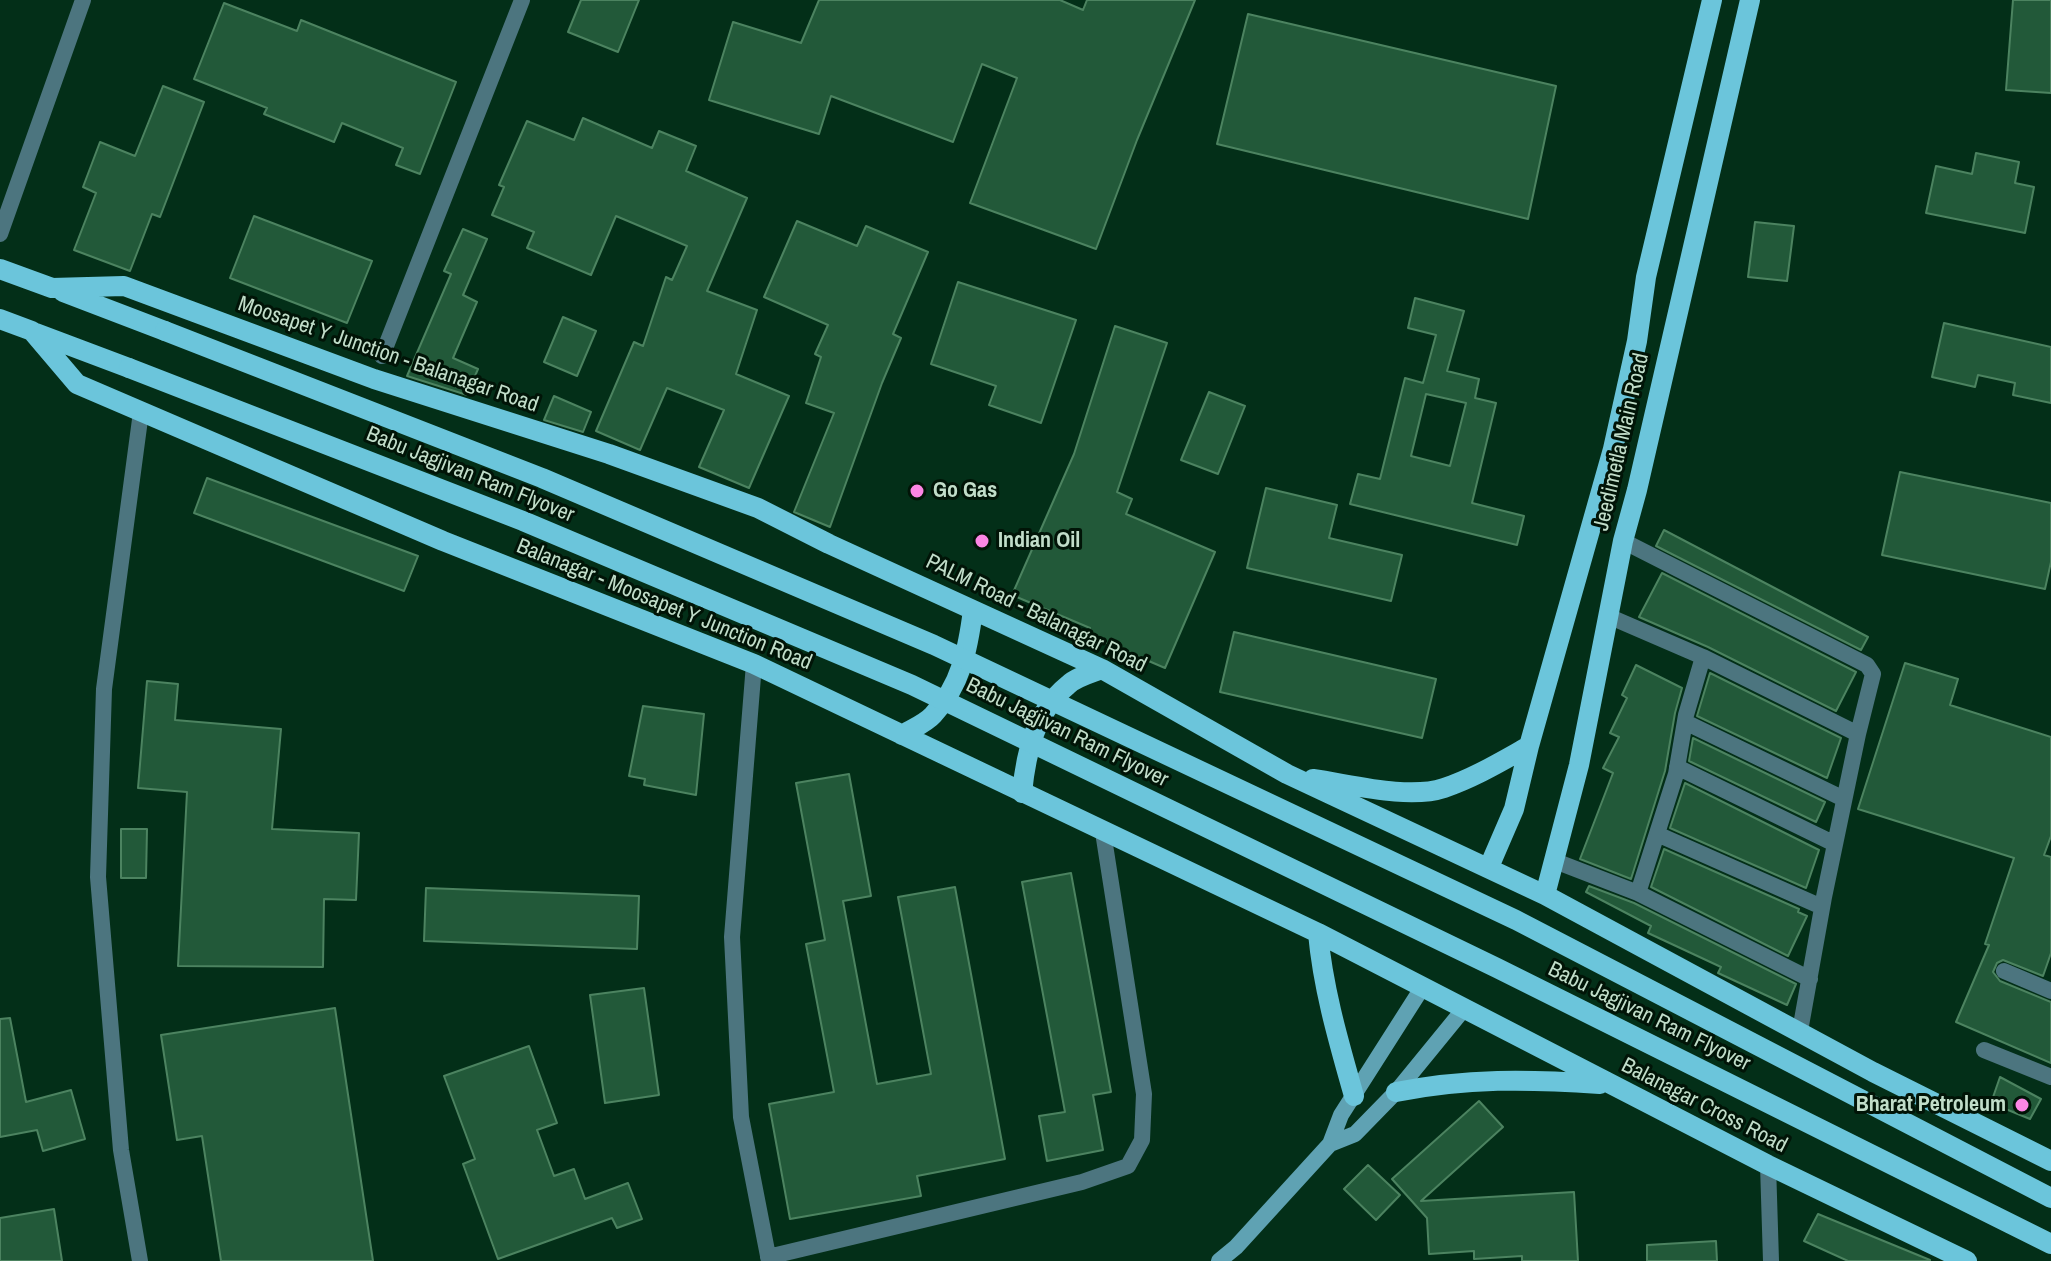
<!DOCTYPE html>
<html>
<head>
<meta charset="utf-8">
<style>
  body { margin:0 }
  canvas { display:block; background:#032f18 }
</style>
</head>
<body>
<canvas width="2051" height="1261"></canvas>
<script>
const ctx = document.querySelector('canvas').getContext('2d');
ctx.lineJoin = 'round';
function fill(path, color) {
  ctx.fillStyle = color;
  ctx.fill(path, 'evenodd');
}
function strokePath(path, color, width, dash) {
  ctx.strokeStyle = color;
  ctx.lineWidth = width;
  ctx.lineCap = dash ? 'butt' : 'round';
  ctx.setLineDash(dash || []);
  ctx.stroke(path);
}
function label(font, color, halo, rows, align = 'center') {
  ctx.font = font + ' "Archivo Narrow",sans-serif';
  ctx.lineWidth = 6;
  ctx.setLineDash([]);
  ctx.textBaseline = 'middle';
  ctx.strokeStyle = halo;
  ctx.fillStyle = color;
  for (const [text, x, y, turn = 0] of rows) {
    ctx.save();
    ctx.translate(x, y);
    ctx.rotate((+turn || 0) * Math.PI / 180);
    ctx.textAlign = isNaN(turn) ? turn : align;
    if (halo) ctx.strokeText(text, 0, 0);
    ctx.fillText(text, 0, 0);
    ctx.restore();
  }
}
const building = new Path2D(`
  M 581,0 L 639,0 L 618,52 L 568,32 Z
  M 819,0 L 1060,0 L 1083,10 L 1087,0 L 1195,0 L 1137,140 L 1096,249 L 970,203 L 1017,78 L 982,64 L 953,142 L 831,96 L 819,134 L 709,100 L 733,22 L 801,43 Z
  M 2013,0 L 2051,0 L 2051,93 L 2006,90 Z
  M 224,3 L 297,31 L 301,20 L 456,82 L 420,174 L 396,165 L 403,148 L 342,123 L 334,142 L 264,114 L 267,108 L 194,79 Z
  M 1248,14 L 1556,86 L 1528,219 L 1217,144 Z
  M 163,86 L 204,102 L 160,217 L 152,214 L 130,271 L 74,250 L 96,193 L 83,187 L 100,142 L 135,156 Z
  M 583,118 L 652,148 L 659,131 L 696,146 L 686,171 L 747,198 L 707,291 L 757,310 L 736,374 L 789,396 L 749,488 L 699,467 L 724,410 L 667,388 L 640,450 L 596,431 L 634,342 L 643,346 L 666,277 L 672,280 L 687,246 L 616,216 L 591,275 L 527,248 L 534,232 L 492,215 L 504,187 L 499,185 L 527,121 L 574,140 Z
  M 1976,153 L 2019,162 L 2015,183 L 2034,187 L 2025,233 L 1926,213 L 1936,166 L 1972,174 Z
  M 254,216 L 372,261 L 347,323 L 230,278 Z
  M 797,221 L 857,246 L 866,226 L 928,252 L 893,334 L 901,338 L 882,383 L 830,527 L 794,512 L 834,413 L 806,403 L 821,357 L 815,354 L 828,325 L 764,297 Z
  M 1755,222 L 1794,226 L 1787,281 L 1748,277 Z
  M 463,229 L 487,239 L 463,295 L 477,302 L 453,358 L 478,369 L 467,395 L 407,376 L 451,274 L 444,271 Z
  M 958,282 L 1076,320 L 1041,423 L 989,405 L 996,386 L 931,364 Z
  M 1415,298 L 1464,311 L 1447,371 L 1479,379 L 1475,398 L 1496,403 L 1472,503 L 1524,516 L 1517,545 L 1350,504 L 1358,474 L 1380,479 L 1405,378 L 1423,383 L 1436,335 L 1408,328 ZM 1426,394 L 1466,403 L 1450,466 L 1411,456 Z
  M 563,317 L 596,331 L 577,376 L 544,362 Z
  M 1944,323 L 2051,347 L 2051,403 L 2013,395 L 2015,383 L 1978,375 L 1975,387 L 1932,377 Z
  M 1115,326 L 1167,343 L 1117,492 L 1132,499 L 1126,514 L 1215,552 L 1165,668 L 1088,635 L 1090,628 L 1012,595 L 1074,454 Z
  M 1209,392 L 1245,406 L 1218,474 L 1181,460 Z
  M 554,396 L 591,412 L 583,432 L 544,420 Z
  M 1900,472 L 2051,503 L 2051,562 L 2045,589 L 1882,555 Z
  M 207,478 L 418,556 L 404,591 L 194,513 Z
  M 1266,488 L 1337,505 L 1329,538 L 1402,555 L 1391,601 L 1247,568 Z
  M 1664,530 L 1868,637 L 1861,650 L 1656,546 Z
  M 1662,573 L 1856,672 L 1836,711 L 1708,647 L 1639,617 Z
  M 1234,632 L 1436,679 L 1422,738 L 1220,692 Z
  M 1905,663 L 1958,679 L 1950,705 L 2051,737 L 2051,836 L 2044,855 L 2051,857 L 2051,953 L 2043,976 L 2003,960 L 1997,963 L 1993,972 L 2000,981 L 2051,1002 L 2051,1063 L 1956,1022 L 1989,945 L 1985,944 L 2014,858 L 1858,809 Z
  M 1636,665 L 1682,688 L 1675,713 L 1665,771 L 1631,879 L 1580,859 L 1613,773 L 1603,768 L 1619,737 L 1610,733 L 1627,698 L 1622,695 Z
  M 1710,673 L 1841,738 L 1827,778 L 1697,716 Z
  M 147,681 L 178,684 L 175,720 L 281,729 L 272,829 L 359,833 L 356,900 L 324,899 L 323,967 L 178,966 L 187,792 L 138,788 Z
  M 643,706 L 704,714 L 696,795 L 644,785 L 645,779 L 629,776 Z
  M 1693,738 L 1825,802 L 1816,822 L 1689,761 Z
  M 849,774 L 871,896 L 843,901 L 877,1084 L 931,1074 L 898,897 L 955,887 L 1005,1159 L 917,1176 L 921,1196 L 790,1219 L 769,1104 L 834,1092 L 806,944 L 825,940 L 796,783 Z
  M 1685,783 L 1819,850 L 1806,888 L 1670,828 Z
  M 121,829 L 147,829 L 146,878 L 121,878 Z
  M 1664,849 L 1799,909 L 1798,912 L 1807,916 L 1788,956 L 1651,887 Z
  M 1071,873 L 1111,1092 L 1093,1095 L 1103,1150 L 1047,1161 L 1039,1116 L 1065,1112 L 1022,882 Z
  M 1589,886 L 1634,903 L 1796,984 L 1787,1005 L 1718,973 L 1721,967 L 1648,933 L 1651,926 L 1586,892 Z
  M 426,888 L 639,896 L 637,949 L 424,941 Z
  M 644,988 L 659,1095 L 605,1103 L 590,995 Z
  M 335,1008 L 373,1261 L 221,1261 L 202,1136 L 177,1140 L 161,1035 Z
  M 10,1018 L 26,1102 L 71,1090 L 85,1139 L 43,1151 L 37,1130 L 0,1137 L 0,1019 Z
  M 529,1046 L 557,1123 L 537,1130 L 554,1176 L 574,1169 L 585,1199 L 628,1183 L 642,1219 L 617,1228 L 612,1218 L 498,1259 L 463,1164 L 475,1159 L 444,1076 Z
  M 2000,1077 L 2041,1099 L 2030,1119 L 1991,1103 Z
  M 1479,1101 L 1503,1127 L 1421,1201 L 1574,1192 L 1578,1261 L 1522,1261 L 1522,1256 L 1474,1259 L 1474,1251 L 1429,1254 L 1427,1218 L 1392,1179 Z
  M 1368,1165 L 1400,1195 L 1376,1220 L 1344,1189 Z
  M 54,1209 L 62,1261 L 0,1261 L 0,1218 Z
  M 1818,1214 L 1930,1260 L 1930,1261 L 1848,1261 L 1804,1241 Z
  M 1716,1241 L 1717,1261 L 1647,1261 L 1647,1245 Z`);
fill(building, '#225939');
strokePath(building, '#4c8360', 2);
strokePath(new Path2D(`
  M 0,234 L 83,0
  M 382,356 L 522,0
  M 1623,541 L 1867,665 L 1873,674 L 1858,734
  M 1608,616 L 1703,657 L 1858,734 L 1824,897 L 1800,1031
  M 1703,657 L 1686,715 L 1676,774 L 1638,893 L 1810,979
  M 754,664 L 732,937 L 741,1117 L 769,1261
  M 1685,722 L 1844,799
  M 1677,767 L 1835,844
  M 1657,834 L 1822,907
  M 1555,861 L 1638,893
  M 2004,971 L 2051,991
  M 1984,1050 L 2051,1077
  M 1768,1165 L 1771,1261
  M 768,1257 L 1082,1182 L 1128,1166 L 1142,1140 L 1144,1094 L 1103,832
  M 140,1261 L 121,1150 L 98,877 L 104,689 L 141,412`), '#4c757f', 16);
strokePath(new Path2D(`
  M 1330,1144 L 1355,1134 L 1396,1092 L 1463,1010
  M 1219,1261 L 1236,1247 L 1330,1144 L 1341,1115 L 1422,988`), '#5fa2b3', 16);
strokePath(new Path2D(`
  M 0,269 L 52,288 L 124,286 L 374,379 L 609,454 L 758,508 L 829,544 L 1102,669 L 1287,774 L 1545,895 L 1873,1072 L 2051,1161
  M 63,292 L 165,331
  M 0,319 L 32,331 L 77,384 L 443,541 L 754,664 L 1318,933 L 1768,1165 L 1967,1261
  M 36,333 L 129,368
  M 902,735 C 912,729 926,723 933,715 C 961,685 968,649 973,610
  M 1313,779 C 1350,784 1408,800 1444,788 C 1474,778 1502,761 1529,746
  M 1022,793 C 1026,752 1035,712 1068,685 C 1076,677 1092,673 1102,669
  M 1489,867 L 1514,809 L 1529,746 L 1613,449 L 1637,341 L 1646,277 L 1712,0
  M 1545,895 L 1579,765 L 1623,541 L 1637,490 L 1750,0
  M 1318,933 C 1323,989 1339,1043 1354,1096
  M 1396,1092 C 1467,1078 1528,1079 1600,1084`), '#6bc5db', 20);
strokePath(new Path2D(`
  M 165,331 L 542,478 L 934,645 L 1516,920 L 2051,1198
  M 129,368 L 523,521 L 912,685 L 1497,968 L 2051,1244`), '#6bc5db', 20);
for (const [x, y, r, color] of [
  [917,491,8,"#fc86e4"],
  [982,541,8,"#fc86e4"],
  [2022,1105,8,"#fc86e4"]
]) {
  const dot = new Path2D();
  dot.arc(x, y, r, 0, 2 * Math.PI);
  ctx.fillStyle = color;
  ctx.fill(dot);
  strokePath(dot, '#011407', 3);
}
label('22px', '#c1ddc9', '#011407', [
  ["Moosapet Y Junction - Balanagar Road",388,355,19],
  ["Jeedimetla Main Road",1622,442,-77],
  ["Babu Jagjivan Ram Flyover",470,475,22],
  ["Balanagar - Moosapet Y Junction Road",664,605,22],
  ["PALM Road - Balanagar Road",1036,614,26],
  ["Babu Jagjivan Ram Flyover",1067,733,26],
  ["Babu Jagjivan Ram Flyover",1649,1017,26],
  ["Balanagar Cross Road",1704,1106,27]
]);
label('bold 22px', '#c1ddc9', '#011407', [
  ["Go Gas",933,491],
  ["Indian Oil",998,541],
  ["Bharat Petroleum",2006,1105,"right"]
], 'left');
</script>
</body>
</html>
